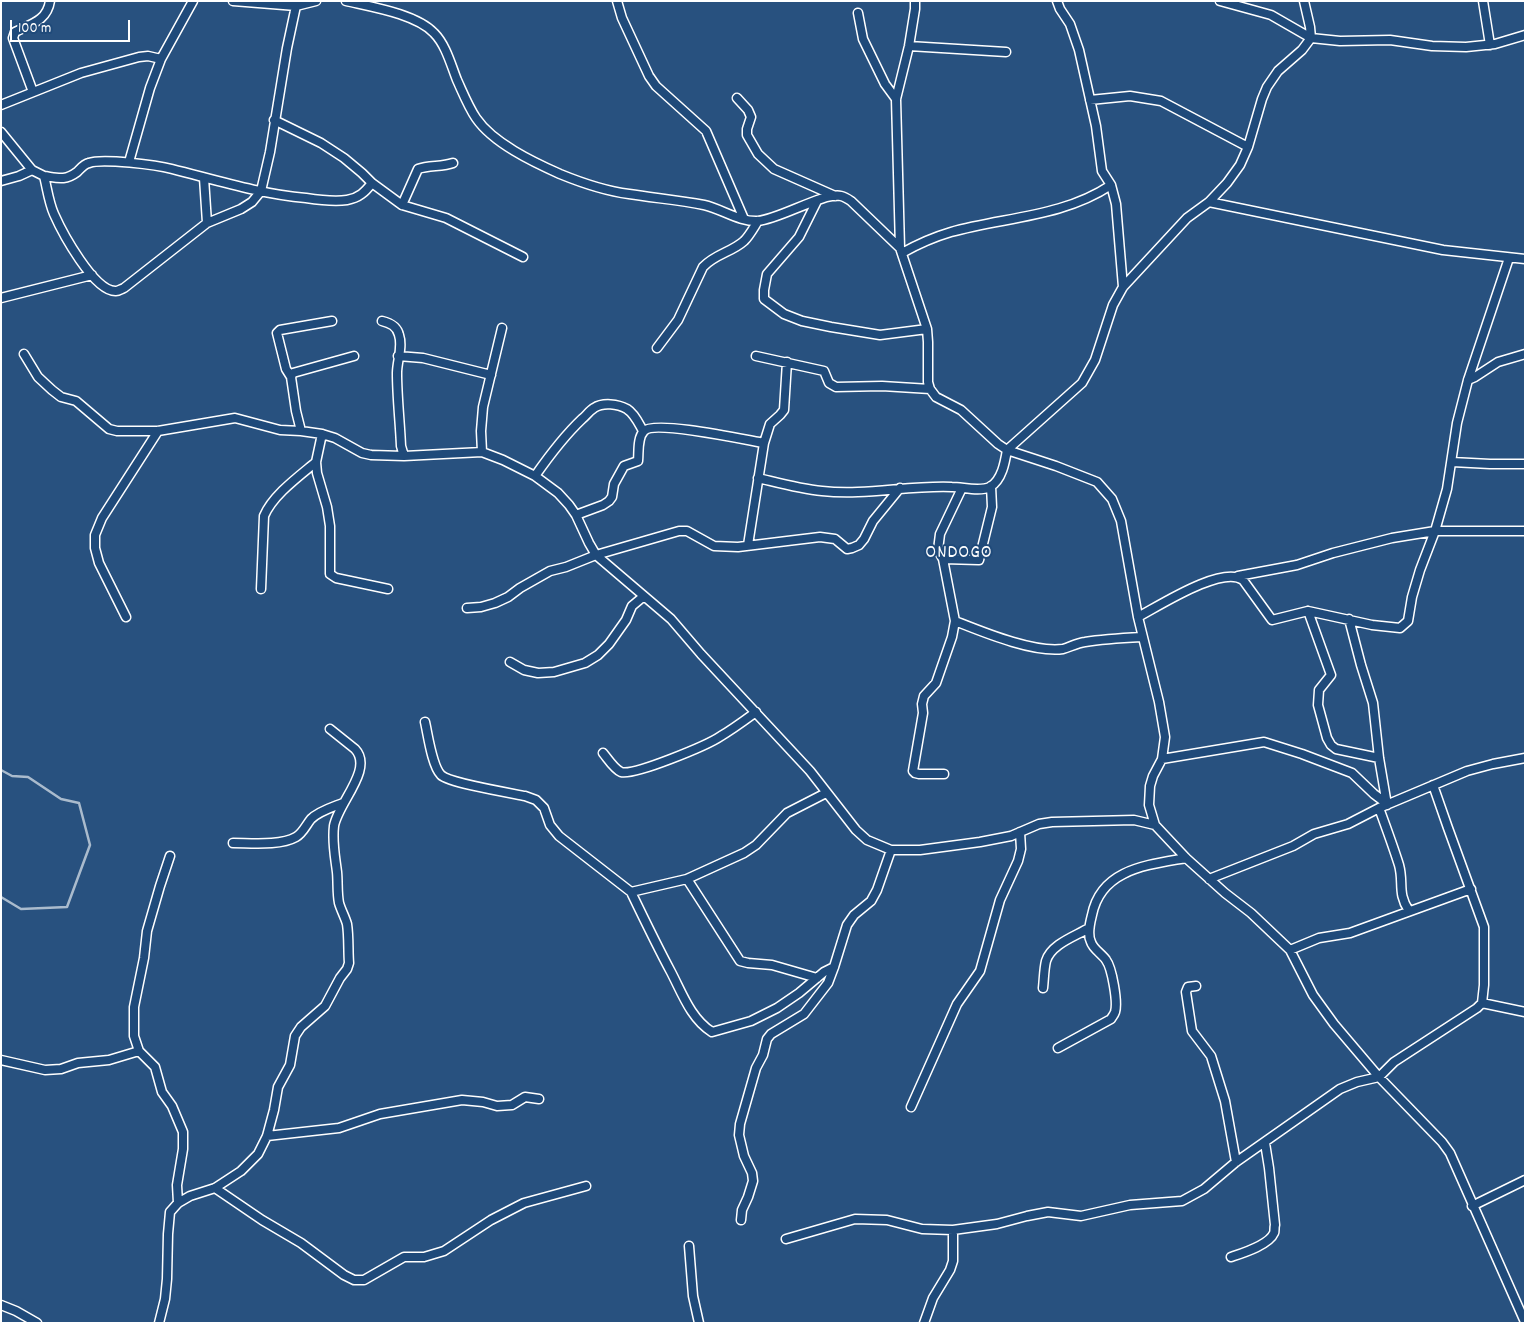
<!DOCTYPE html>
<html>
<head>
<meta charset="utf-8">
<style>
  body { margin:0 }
  #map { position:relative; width:1526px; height:1324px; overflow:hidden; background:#28517f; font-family:Dekko,sans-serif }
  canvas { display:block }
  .frame { position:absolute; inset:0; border:2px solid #fff; pointer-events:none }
  .scale { position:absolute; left:10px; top:20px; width:120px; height:22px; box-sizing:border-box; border:2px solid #fff; border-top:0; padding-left:6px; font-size:15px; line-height:18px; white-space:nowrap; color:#fff; -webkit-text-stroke:4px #1f4a7a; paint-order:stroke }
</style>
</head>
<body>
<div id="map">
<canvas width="1526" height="1324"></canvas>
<div class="frame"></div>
<div class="scale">100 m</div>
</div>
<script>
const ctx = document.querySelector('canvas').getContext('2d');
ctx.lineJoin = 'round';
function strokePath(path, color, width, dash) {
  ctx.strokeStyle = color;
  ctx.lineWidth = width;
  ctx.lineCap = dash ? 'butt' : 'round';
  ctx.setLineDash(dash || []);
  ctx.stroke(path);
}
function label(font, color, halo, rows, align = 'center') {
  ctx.font = font + ' Dekko,sans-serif';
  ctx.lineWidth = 4;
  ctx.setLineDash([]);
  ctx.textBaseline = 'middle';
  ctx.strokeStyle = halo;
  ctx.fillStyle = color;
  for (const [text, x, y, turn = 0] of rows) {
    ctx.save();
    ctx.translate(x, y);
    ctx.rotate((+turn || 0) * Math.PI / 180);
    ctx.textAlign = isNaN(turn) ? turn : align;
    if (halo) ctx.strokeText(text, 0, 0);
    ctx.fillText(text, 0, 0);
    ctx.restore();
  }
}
strokePath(new Path2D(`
  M 1,770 L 12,776 L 28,777 L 61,799 L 79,803 L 90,845 L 67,907 L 21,909 L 1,897`), '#aabbcd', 2.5);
const minor = new Path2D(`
  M 233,1 L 296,6 L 316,1
  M 346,1 C 372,7 416,14 434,33 C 446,45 451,65 457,80 C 463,93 468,106 476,118 C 493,143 533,162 560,174 C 582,183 605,191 629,194 C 654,198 679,200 704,205 C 722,209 739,222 758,221 C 780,219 824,192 841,196 C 845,197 848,199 851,201 L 900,248
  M 617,1 L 622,18 L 649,76 L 656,86 L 706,131 L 744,219
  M 915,1 L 915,9 L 909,46 L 896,99 L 900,248 L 927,329 L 928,342 L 928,382 L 930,389 L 936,397 L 961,410 L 998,444 L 1007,450 L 1056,466 L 1097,482 L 1112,499 L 1121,521 L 1138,617 L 1159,702 L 1165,737 L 1162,759 L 1153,776 L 1150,786 L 1149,805 L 1155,825 L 1186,858 L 1225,893 L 1251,913 L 1290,950 L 1313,995 L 1334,1024 L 1379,1077 L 1442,1142 L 1450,1153 L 1525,1322
  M 1057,1 L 1060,9 L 1070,24 L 1079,50 L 1096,126 L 1102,171 L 1111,185 L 1116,204 L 1123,287
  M 1220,1 L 1271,15 L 1311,38 L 1340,41 L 1390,40 L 1432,46 L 1466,47 L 1495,44 L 1525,35
  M 1483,1 L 1490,45
  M 858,13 L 863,39 L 885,84 L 896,99
  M 909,46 L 1006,52
  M 33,92 L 13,38 L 15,32 C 31,24 47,21 50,1
  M 737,98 L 748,110 L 751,117 L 747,129 L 747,135 L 758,154 L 774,169 L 835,196
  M 1090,100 L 1130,96 L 1161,101 L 1248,147
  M 1,105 L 81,73 L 139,57 L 148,56 L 161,59
  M 274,120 L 321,143 L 344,158 L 362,173 L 372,183 L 402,205 L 446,218 L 523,257
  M 1,132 L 32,170 L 44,176 C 47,188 49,203 54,214 C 62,232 94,292 116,291 C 119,291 121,289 124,288 L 207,223 L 241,209 L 252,202 L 261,191 L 270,152 L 287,48 L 296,6
  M 129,162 L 150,88 L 161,59 L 193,1
  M 44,176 C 58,178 65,181 77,172 C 80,169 84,164 89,163 C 102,158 157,165 172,169 C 216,180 260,194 306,198 C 319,200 334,202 347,200 C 359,198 365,192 372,183
  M 204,178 L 207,223
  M 1,181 L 19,176 L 32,170
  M 817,201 L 799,237 L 767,274 L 764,290 L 764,299 L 784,314 L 802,321 L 831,327 L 880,335 L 927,329
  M 1209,202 L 1443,250 L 1525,259
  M 402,205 L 418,169 C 429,165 442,167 453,163
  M 902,253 C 918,244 934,237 951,232 C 1005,217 1063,217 1111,185
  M 1,298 L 92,275
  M 382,321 C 390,323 397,326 399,335 C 403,347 397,361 397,373 C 397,397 400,422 401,446 L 404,456
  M 657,348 L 678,320 L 703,267 C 715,254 732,252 744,241 C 750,235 754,227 758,221
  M 24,354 L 38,377 L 52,390 L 61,397 L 76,401 L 109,429 L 117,431 L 158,431 L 235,418 L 280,430 L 301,431 L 322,434 L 335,438 L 362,453 L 371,455 L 404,456 L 482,452 L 503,460 L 535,476 L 558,493 L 569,505 L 576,515 L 589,543 L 596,555 L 671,619 L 701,654 L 810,771 L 856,830 L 867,840 L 891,850 L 920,850 L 980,842 L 1011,836 L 1039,824 L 1052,822 L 1134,820 L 1155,825
  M 398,356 L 423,358 L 491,375
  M 756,356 L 824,371 L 829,383 L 836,387 L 882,386 L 930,389
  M 291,377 L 286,369 L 277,333 L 280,330 L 332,321
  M 1468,380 L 1475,377 L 1498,362 L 1525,354
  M 301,431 L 296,411 L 291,377 L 293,373 L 354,356
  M 322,434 L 316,462 L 317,473 L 327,507 L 330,526 L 330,574 L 336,578 L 388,589
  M 482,452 L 481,431 L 483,407 L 502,328
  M 1452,462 L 1490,464 L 1525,464
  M 535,476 C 549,456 564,436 582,419 C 586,416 589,411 594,408 C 603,402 618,404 627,409 C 635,414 639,424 643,431
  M 758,478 C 779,483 800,489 822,491 C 865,496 909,485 952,487 C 963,487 979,492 990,487 C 1002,480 1005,462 1007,450 L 1082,383 L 1095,360 L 1113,305 L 1123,287 L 1187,218 L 1209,202 L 1227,183 L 1240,165 L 1248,147 L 1262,99 L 1267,87 L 1278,71 L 1302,50 L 1311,38 L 1310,27 L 1304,1
  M 576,515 L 603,505 L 609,501 L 612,497 L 614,484 L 624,466 L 638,461 C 639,452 637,438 644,431 C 654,420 746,440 764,443
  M 748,545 L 764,443 L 770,424 L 780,415 L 784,410 L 787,362
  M 943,559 L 979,560 L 992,507 L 991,486
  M 1238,576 L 1297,565 L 1333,553 L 1392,538 L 1435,531 L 1525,531
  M 261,589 L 264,516 C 273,495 298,477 316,462
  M 467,608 L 481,607 L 495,603 L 508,597 L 520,588 L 550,571 L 566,567 L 596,555 L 679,531 L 687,531 L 714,546 L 738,547 L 820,537 L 835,539 L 847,549 L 852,548 L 859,545 L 864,539 L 873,521 L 900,488
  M 1308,611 L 1331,675 L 1319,690 L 1318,705 L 1327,738 L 1331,745 L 1336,749 L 1379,758
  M 126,617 L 99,563 L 95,548 L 95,535 L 102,518 L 158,431
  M 1138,617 C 1159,606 1222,565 1243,580 L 1272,620 L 1308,611 L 1372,625 L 1400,628 L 1408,621 L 1412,597 L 1420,570 L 1435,531 L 1447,489 L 1457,423 L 1468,380 L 1509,258
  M 1349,619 L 1361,665 L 1373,703 L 1379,758 L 1387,805
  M 955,621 C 983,632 1033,653 1063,649 C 1070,647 1077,643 1085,642 C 1104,639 1124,638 1143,637
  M 510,662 L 524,670 L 538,673 L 554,672 L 585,663 L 598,655 L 609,644 L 626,620 L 632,606 L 644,596
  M 425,722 C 428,735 432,766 441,775 C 449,783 510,793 525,796 L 536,800 L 544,808 L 550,825 L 559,836 L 631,892 L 687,879 L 744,853 L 756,845 L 787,813 L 826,793
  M 603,753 C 608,759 614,769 621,772 C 634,776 708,745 721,736 C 733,729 745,720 756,712
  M 1162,759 L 1264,742 L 1302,754 L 1352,773 L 1374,794 L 1386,803
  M 944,774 L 919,774 L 915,773 L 913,771 L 923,713 L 922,704 L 924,696 L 936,683 L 952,637 L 955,621 L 943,559 L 938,550 L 940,534 L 962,488
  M 1379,808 C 1386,827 1393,846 1399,865 C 1404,883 1397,893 1409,911
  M 233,843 C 251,843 280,846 296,837 C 303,833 306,825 311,819 C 319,811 333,807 343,803
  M 170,856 L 160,886 L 147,931 L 144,958 L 134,1007 L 134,1036 L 139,1051 L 155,1067 L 162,1092 L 172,1106 L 183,1132 L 183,1149 L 177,1185 L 178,1203
  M 687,879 L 740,961 L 748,963 L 772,965 L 817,978
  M 1209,879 L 1293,846 L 1314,834 L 1348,824 L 1379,808 L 1467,771 L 1493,764 L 1525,758
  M 631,892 C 644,919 657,946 671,972 C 682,993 691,1019 712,1032 L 751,1021 L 777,1008 L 799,993 L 824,972 L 834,967
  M 1290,950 L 1319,938 L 1350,933 L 1471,889
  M 1196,986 L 1188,987 L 1186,992 L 1192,1031 L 1211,1056 L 1225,1101 L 1236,1162
  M 1043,988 C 1044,979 1044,969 1046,961 C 1051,944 1076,936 1089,928
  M 1482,1003 L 1525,1012
  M 1058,1048 L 1111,1019 C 1112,1017 1114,1015 1115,1012 C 1118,1002 1112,968 1106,960 C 1102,954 1093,949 1091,942 C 1087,934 1090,923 1092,915 C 1101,869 1147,865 1186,858
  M 1,1060 L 45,1070 L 61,1069 L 78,1063 L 109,1060 L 139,1051
  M 911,1107 L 957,1004 L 980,971 L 1000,900 L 1018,861 L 1021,849 L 1020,832
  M 267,1136 L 339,1128 L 380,1114 L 462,1100 L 483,1102 L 497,1106 L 512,1105 L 525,1097 L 539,1099
  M 215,1188 L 262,1220 L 301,1243 L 344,1275 L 354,1280 L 364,1280 L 404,1257 L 424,1257 L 444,1251 L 491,1220 L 524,1203 L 586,1186
  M 1472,1206 L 1525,1180
  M 741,1220 L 742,1210 L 748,1197 L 753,1181 L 752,1173 L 744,1156 L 739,1135 L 740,1124 L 756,1068 L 763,1055 L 767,1039 L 771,1034 L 804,1014 L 828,983 L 834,967 L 847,925 L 854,915 L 871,901 L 877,890 L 891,850
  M 786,1239 L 855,1219 L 887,1220 L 922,1229 L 953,1230 L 997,1224 L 1027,1216 L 1048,1212 L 1081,1216 L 1130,1205 L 1182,1201 L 1204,1189 L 1236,1162 L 1340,1089 L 1357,1082 L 1379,1077 L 1394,1062 L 1477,1008 L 1482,1003 L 1484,985 L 1484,927 L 1448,828 L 1433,785
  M 689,1246 L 693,1296 L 699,1323
  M 1231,1257 C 1243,1253 1269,1245 1274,1233 C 1275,1231 1274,1228 1275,1225 L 1269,1168 L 1265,1143
  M 1,1305 L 16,1311 L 37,1323
  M 159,1323 L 165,1299 L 167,1279 L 168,1234 L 170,1212 L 178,1203 L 190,1196 L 215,1188 L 241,1171 L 258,1154 L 267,1136 L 274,1110 L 278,1087 L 290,1065 L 295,1036 L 301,1027 L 325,1006 L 340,978 L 347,969 L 349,963 C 348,951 349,937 347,924 C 345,917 341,910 339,903 C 337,893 338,882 337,872 C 335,856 332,842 334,826 C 338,803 374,769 355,749 L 330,729
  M 924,1323 L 933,1298 L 950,1270 L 953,1261 L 953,1230`);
strokePath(minor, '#fff', 11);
strokePath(minor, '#1f4a7a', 8);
ctx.letterSpacing = '1px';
label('19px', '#fff', '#1f4a7a', [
  ["ONDOGO",959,554]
]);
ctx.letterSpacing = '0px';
</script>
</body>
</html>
